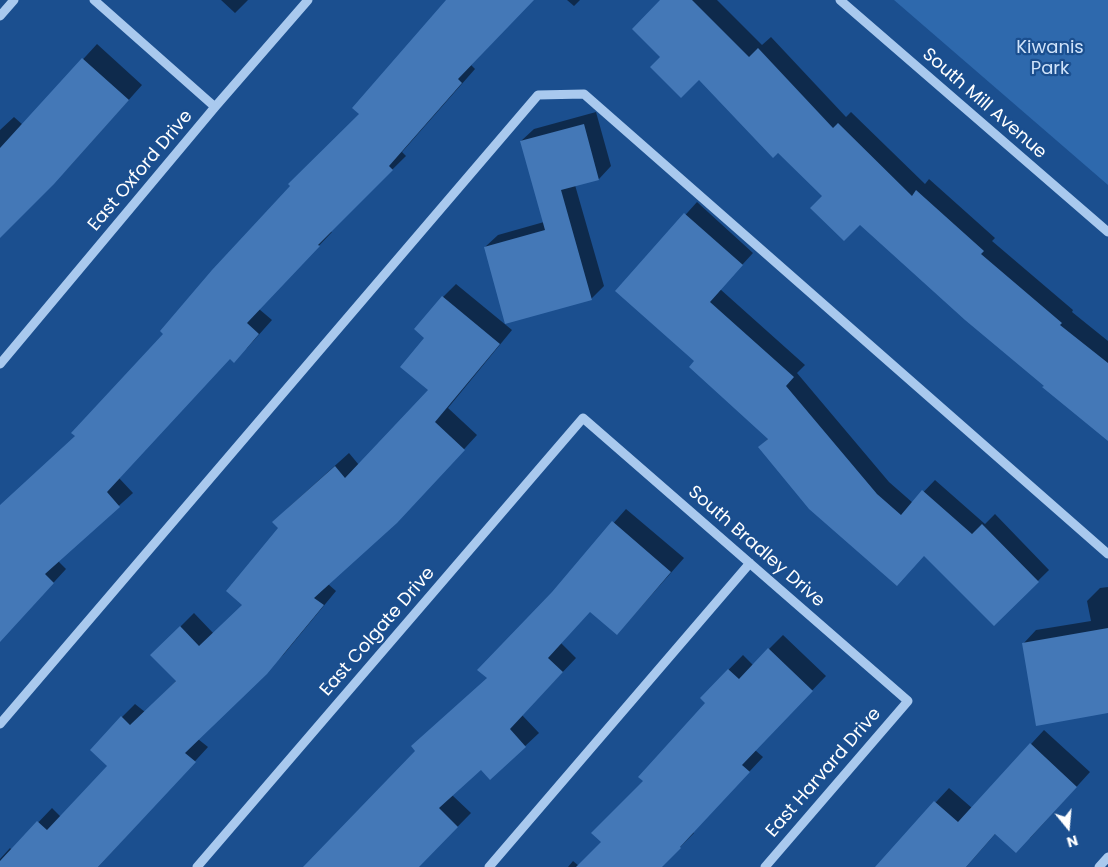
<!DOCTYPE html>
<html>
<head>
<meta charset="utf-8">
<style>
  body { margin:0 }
  #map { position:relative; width:1108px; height:867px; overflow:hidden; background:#1b4f8f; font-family:Poppins,sans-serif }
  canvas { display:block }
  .north { position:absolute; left:1043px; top:802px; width:50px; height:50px; -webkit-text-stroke:4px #1b4f8f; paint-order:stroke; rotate:163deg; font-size:14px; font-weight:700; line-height:20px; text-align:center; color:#fff }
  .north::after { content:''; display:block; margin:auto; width:18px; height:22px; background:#fff; clip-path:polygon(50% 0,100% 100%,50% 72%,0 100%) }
</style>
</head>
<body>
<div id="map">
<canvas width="1108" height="867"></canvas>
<div class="north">N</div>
</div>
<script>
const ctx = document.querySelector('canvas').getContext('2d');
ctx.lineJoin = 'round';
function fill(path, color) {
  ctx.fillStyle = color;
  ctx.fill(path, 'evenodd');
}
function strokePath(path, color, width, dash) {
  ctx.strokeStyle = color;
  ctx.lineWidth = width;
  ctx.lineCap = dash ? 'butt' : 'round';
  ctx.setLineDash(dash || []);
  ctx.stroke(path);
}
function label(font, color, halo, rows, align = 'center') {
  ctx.font = font + ' Poppins,sans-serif';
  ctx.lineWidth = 4.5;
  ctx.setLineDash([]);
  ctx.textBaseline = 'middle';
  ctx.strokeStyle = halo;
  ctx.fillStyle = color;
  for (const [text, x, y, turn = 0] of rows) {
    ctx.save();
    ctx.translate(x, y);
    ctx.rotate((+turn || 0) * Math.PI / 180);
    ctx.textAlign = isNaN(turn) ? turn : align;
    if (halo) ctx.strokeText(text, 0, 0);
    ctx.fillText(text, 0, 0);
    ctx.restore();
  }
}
fill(new Path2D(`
  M 894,0 L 1108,0 L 1108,185 Z`), '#2e69ad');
fill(new Path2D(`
  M 221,0 L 248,0 L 235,13 Z
  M 448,0 L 533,0 L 471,65 L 475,69 L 402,152 L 406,156 L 330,231 L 332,232 L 259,309 L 272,320 L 247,348 L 230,357 L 119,478 L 133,493 L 58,561 L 66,569 L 0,641 L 0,521 L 361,114 Z
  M 567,0 L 580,0 L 574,6 Z
  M 662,0 L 717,0 L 762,45 L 771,37 L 846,117 L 851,112 L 925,184 L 929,179 L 995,238 L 992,241 L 1073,310 L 1072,312 L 1108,341 L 1108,436 L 1045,386 L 860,223 L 824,196 L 699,78 L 662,57 Z
  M 97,44 L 142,85 L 68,168 L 0,237 L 0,130 L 14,117 L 23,125 Z
  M 596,112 L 611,166 L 599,179 L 575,185 L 604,286 L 591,299 L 485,247 L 498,235 L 544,222 L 521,141 L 534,129 Z
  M 697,202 L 753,253 L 720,289 L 805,365 L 797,373 L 889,482 L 913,503 L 935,480 L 985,524 L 995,514 L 1049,570 L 994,624 L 925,555 L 759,447 L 769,438 L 696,361 L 617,291 Z
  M 456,284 L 512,330 L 448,408 L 477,435 L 411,507 L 328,584 L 336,591 L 284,654 L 198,739 L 208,747 L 98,867 L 0,867 L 0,859 L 10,848 L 12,850 L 52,808 L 61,817 L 109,766 L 122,717 L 135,704 L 145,712 L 177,680 L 152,655 L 194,613 L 214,634 L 244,605 L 288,508 L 349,453 L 359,465 L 429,390 L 426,338 L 443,297 Z
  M 626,509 L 684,558 L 617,634 L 590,611 L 561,643 L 576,658 L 522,715 L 539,733 L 491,778 L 481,769 L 452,795 L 471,813 L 418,867 L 304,867 L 488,678 L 552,593 Z
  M 1108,587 L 1108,712 L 1023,644 L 1036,630 L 1091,621 L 1087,601 L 1100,588 Z
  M 783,635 L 826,676 L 755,750 L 763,757 L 693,832 L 694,833 L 660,867 L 568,867 L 573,861 L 579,866 L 603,842 L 644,781 L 707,703 L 701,698 L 743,655 L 753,665 Z
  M 1044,730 L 1090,772 L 1030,838 L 996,833 L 966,867 L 876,867 L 949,788 L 972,808 Z`), '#0007');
fill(new Path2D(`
  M 446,0 L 534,0 L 458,79 L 462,83 L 389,166 L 393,170 L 318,245 L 320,246 L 247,323 L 259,334 L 234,363 L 230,359 L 107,492 L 120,507 L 45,574 L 54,583 L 0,642 L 0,505 L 75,436 L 71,433 L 163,334 L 160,331 L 212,270 L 290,186 L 288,184 L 359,114 L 352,108 Z
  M 660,0 L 692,0 L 749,57 L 758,48 L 833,128 L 838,123 L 912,196 L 916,190 L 984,251 L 981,254 L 1062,323 L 1060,325 L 1108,363 L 1108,441 L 1042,387 L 1044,386 L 965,320 L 860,225 L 844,241 L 810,208 L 822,196 L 778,153 L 773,158 L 699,80 L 681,98 L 650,67 L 660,57 L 632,29 Z
  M 82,58 L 129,100 L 54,184 L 0,238 L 0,148 Z
  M 584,124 L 599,180 L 561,190 L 592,300 L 505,324 L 484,247 L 545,230 L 520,141 Z
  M 684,213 L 743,265 L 710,302 L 794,377 L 786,386 L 877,494 L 901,515 L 922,490 L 972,534 L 982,524 L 1039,582 L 994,626 L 924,556 L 897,586 L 809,509 L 758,447 L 768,439 L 689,367 L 694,361 L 615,291 Z
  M 442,296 L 500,344 L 435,422 L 465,450 L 397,523 L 314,598 L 324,605 L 267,674 L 185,753 L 196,762 L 98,867 L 0,867 L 0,861 L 37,821 L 47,830 L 107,766 L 90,750 L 121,716 L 130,725 L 176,681 L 150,655 L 180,626 L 199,646 L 242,605 L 226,591 L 278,528 L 272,522 L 335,466 L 345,478 L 428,390 L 400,367 L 424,338 L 414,329 Z
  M 612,521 L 671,572 L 617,635 L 590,612 L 548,658 L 563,672 L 510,729 L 526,747 L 490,780 L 481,770 L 439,808 L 458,827 L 419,867 L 303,867 L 415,751 L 411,746 L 487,678 L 477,670 L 552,592 Z
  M 1108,628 L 1108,713 L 1036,726 L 1022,643 Z
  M 768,648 L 813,691 L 742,765 L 750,772 L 680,847 L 681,848 L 662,867 L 576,867 L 601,842 L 591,833 L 643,781 L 638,777 L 705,703 L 700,698 L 728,669 L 739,679 Z
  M 1030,743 L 1077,787 L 1016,853 L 995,834 L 966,867 L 875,867 L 934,801 L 958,822 Z`), '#4478b7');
strokePath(new Path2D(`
  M 94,0 L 215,107
  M 840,0 L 1108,232
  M 0,16 L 14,0
  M 0,364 L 215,107 L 308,0
  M 0,724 L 538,95 L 584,94 L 1108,554
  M 197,867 L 583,418 L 908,701 L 765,867
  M 489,867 L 750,563
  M 1099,867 L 1108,857`), '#a9c9ee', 9);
label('18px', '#cfe3fa', '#1b4f8f', [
  ["Kiwanis",1050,48],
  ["Park",1050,69]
]);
label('18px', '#fff', '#1b4f8f', [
  ["South Mill Avenue",984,104,41],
  ["East Oxford Drive",141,171,-50],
  ["South Bradley Drive",756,547,41],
  ["East Colgate Drive",378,632,-49],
  ["East Harvard Drive",824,773,-49]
]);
</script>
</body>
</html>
